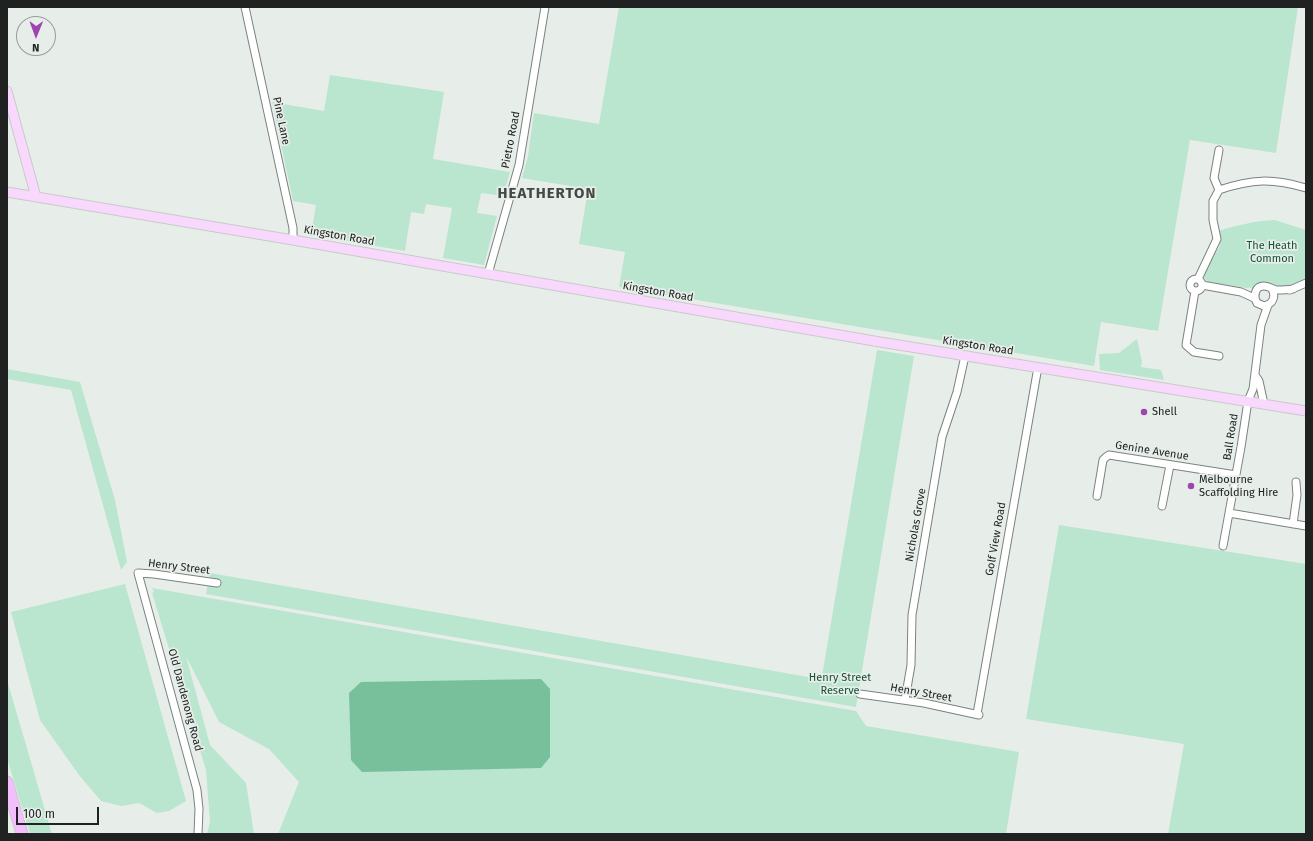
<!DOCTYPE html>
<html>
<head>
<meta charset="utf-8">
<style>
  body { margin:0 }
  #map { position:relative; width:1313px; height:841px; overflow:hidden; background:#e7eeea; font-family:"Fira Sans",sans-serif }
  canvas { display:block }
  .frame { position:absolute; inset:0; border:8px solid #202221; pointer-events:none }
  .north { position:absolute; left:16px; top:16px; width:40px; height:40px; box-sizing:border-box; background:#e7eeea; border:1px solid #979c9a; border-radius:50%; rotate:181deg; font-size:11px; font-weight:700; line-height:16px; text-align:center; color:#202221 }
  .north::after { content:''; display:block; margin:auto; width:14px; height:18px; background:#9e44af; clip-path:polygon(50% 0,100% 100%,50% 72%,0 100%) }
  .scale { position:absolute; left:16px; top:807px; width:83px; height:18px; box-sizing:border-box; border:2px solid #202221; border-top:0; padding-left:5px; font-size:12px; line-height:14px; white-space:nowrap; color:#202221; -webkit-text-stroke:3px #e7eeea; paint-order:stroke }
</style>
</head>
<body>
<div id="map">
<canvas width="1313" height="841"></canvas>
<div class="frame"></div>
<div class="north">N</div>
<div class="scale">100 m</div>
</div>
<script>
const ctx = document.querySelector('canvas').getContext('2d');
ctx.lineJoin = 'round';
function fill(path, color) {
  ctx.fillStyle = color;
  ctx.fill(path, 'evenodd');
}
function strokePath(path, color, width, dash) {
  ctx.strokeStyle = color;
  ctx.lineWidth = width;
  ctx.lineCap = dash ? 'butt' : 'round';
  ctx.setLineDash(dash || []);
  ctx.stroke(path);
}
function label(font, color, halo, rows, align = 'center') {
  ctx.font = font + ' "Fira Sans",sans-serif';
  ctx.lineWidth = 3.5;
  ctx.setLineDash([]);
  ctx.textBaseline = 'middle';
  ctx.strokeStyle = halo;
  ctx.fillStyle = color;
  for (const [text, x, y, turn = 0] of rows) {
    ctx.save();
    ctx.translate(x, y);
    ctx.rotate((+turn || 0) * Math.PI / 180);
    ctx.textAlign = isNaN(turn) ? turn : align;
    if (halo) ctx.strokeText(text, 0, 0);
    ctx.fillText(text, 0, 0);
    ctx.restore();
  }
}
fill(new Path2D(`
  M 619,7 L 1298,7 L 1276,153 L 1190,140 L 1158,331 L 1101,322 L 1094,366 L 619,287 L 625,252 L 579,244 L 588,189 L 522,178 L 528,156 L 534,113 L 599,124 Z
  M 330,75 L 444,92 L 433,159 L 510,172 L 503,196 L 481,193 L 477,213 L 497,216 L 484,265 L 443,258 L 452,208 L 426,204 L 424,214 L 411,212 L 405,251 L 311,235 L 316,205 L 293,201 L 272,102 L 324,111 Z
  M 1275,220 L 1306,230 L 1306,279 L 1286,287 L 1256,287 L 1247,288 L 1208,282 L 1203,276 C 1205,271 1207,265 1210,260 C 1218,249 1224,246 1218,231 C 1237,225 1255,221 1275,220 Z
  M 1137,339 L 1142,362 L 1141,367 L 1161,370 L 1164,380 L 1100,370 L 1099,354 L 1119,353 Z
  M 877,350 L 914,356 L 856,707 L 206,594 L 210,573 L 820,679 L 822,676 Z
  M 7,369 L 80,382 L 115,500 L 127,562 L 121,570 L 71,390 L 7,379 Z
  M 1059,525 L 1306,564 L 1306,834 L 1168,834 L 1184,744 L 1026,719 Z
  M 125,584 L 186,801 L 169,811 L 157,813 L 139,803 L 121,806 L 101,801 L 79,775 L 40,720 L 11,612 Z
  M 152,588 L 856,711 L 866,726 L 1019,752 L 1006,834 L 278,834 L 299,782 L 269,749 L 219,722 L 186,656 L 210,745 L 246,783 L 254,834 L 207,834 L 210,822 L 206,770 L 152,593 L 154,592 Z
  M 7,680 L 52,834 L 30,834 L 7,758 Z`), '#bae5ce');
fill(new Path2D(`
  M 541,679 L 550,689 L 550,757 L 541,768 L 362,772 L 351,760 L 349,693 L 361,682 Z`), '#78c09c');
const minor = new Path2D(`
  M 245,7 L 293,228 L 293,240
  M 1219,190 L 1214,178 L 1219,150
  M 488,274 L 519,165 L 545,7
  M1190 285a6 6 0 1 1 12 0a6 6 0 1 1-12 0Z
  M 1198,279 L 1217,239 L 1213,220 L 1213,201 L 1219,190 C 1252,179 1272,178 1306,188
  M 1202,285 L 1241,292 L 1254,298
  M 1272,289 C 1276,297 1273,304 1264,306 L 1257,303 C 1253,296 1255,286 1264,286 C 1269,286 1272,289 1276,290 C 1282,290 1287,290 1293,289
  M 1290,290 L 1306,283
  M 1195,291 L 1186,345 L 1194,352 L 1219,356
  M 1255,375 L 1259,381 L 1264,404
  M 1097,496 L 1103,460 L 1106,457 L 1109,455 L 1236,475
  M 1162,506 L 1170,465
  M 1229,513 L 1306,526
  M 1293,524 L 1297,495 L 1296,482
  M 1223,546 L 1241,447 L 1248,401 L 1253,389 L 1261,325 L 1268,305
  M 860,694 L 924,703 L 979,715
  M 905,700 L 911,665 L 912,615 L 942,437 L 957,392 L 965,356
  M 977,714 L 1038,367
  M 198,834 L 199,809 L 197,790 L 138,573 L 154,574 L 217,583`);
const major = new Path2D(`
  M 7,91 L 36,197
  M 7,192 L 293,240 L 874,341 L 1306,411`);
const highway = new Path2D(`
  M 7,782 L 22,834`);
strokePath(minor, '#7c827f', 9);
strokePath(major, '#c9caca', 11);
strokePath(highway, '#c9caca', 13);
strokePath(minor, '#fff', 7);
strokePath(major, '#f8d8fd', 9);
strokePath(highway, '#f3befc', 11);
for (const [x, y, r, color] of [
  [1144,412,4,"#9e44af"],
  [1191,486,4,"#9e44af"]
]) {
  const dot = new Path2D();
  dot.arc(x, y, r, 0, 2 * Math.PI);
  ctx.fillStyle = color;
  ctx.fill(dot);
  strokePath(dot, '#e7eeea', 1.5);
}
label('11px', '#202221', '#e7eeea', [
  ["Pine Lane",281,121,78],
  ["Pietro Road",511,140,-79],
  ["Kingston Road",339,236,10],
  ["Kingston Road",658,292,10],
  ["Kingston Road",978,346,9],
  ["Ball Road",1231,437,-81],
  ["Genine Avenue",1152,451,9],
  ["Nicholas Grove",916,525,-80],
  ["Golf View Road",996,539,-80],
  ["Henry Street",179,567,7],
  ["Henry Street",921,693,10],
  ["Old Dandenong Road",185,700,75]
]);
label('11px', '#154e36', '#e7eeea', [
  ["The Heath",1272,246],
  ["Common",1272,259],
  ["Henry Street",840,678],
  ["Reserve",840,691]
]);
label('11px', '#202221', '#e7eeea', [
  ["Shell",1152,412],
  ["Melbourne",1199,480],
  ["Scaffolding Hire",1199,493]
], 'left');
ctx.letterSpacing = '1px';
label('bold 15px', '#444946', '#e7eeea', [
  ["HEATHERTON",547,194]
]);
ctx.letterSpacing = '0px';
</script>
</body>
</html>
